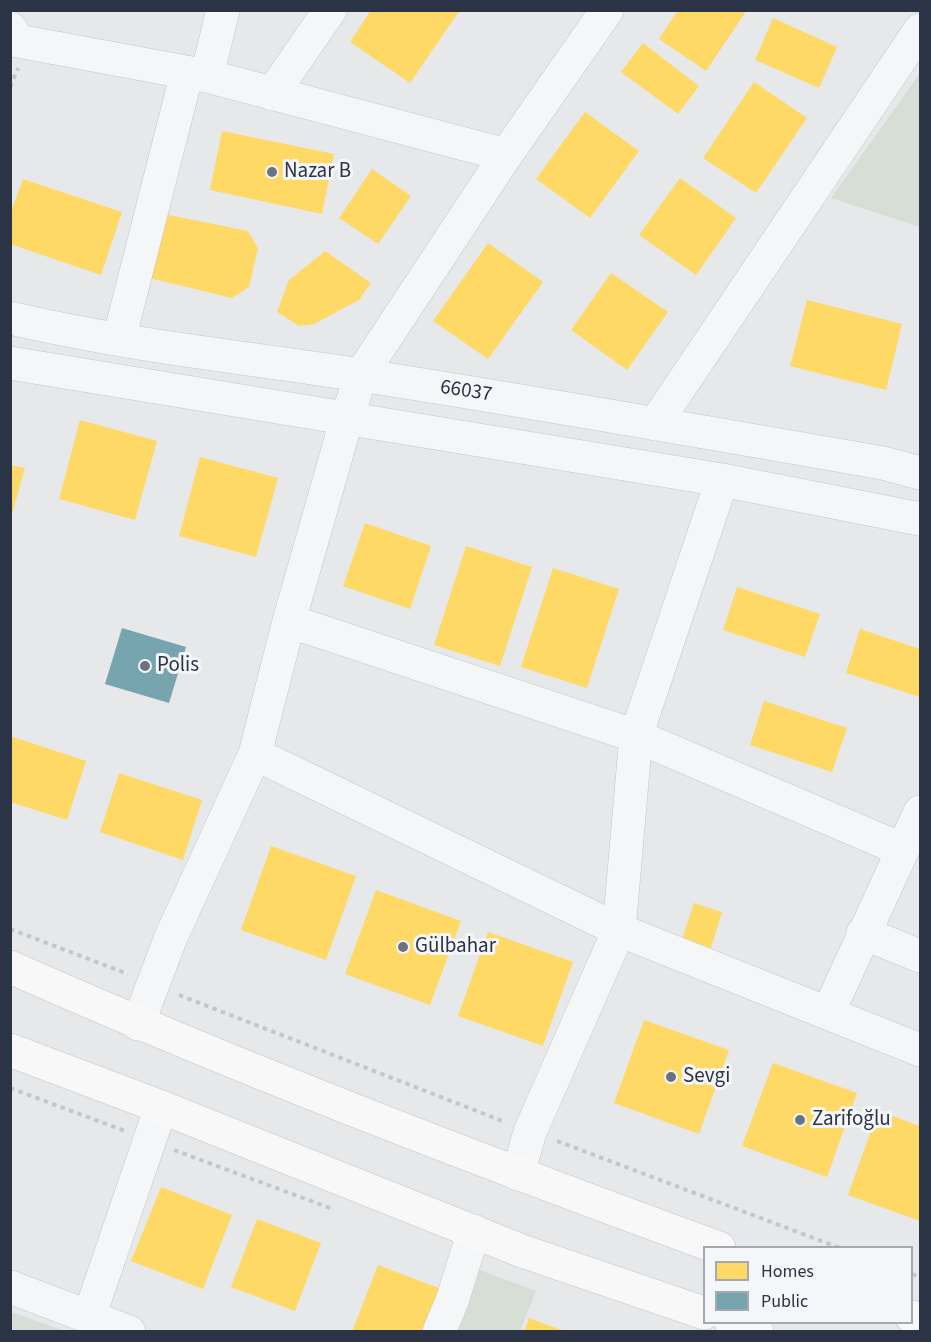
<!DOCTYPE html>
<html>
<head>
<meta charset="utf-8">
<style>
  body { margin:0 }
  #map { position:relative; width:931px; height:1342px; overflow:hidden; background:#e6e8ea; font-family:"Source Sans 3",sans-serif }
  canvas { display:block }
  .frame { position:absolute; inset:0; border:12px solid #2b3445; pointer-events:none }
  .legend { position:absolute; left:703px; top:1246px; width:210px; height:78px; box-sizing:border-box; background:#f4f6f9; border:2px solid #a4a8b1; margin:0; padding:8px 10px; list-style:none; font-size:18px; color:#2b3445 }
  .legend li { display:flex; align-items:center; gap:12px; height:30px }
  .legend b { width:30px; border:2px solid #a4a8b1 }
</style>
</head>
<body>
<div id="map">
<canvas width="931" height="1342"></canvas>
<div class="frame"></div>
<ul class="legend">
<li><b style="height:16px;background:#ffd966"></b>Homes</li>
<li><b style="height:16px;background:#76a5af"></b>Public</li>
</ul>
</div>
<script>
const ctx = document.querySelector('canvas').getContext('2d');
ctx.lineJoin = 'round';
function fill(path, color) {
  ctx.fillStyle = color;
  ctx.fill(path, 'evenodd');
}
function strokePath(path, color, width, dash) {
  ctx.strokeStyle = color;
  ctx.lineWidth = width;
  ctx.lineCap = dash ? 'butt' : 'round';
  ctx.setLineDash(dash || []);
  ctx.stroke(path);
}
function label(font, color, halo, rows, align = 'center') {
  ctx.font = font + ' "Source Sans 3",sans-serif';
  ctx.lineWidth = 6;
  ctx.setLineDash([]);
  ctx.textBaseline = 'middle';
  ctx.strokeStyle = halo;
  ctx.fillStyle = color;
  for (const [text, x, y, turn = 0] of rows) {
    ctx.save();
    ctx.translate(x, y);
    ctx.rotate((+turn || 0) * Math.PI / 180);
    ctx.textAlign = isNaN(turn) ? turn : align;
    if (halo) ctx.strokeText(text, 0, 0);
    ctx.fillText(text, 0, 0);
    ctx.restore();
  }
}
fill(new Path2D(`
  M 920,73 L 920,227 L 831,198 Z
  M 474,1268 L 536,1291 L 520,1331 L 451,1332 Z
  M 11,1312 L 65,1331 L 11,1331 Z`), '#d6ded6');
fill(new Path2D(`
  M 371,10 L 460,10 L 410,83 L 350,42 Z
  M 678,10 L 747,10 L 706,71 L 659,39 Z
  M 773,18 L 837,47 L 819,88 L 755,60 Z
  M 643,43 L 699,86 L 678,114 L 621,72 Z
  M 754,82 L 807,118 L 756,193 L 703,158 Z
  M 585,112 L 639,151 L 590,218 L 536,179 Z
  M 222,131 L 334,154 L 322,214 L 210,190 Z
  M 372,169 L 411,196 L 378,244 L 339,218 Z
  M 680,178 L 736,218 L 696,275 L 639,235 Z
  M 23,179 L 122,212 L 101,275 L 10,244 L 10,215 Z
  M 164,214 L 248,231 L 258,248 L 249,287 L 232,298 L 149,278 Z
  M 488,243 L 543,282 L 488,359 L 433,321 Z
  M 325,251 L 371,283 L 359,300 L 314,324 L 299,326 L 277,312 L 289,280 Z
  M 611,273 L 668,312 L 627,370 L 571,330 Z
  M 807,300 L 902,324 L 886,390 L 790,366 Z
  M 80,420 L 157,441 L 135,520 L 59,499 Z
  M 200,457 L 278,478 L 256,557 L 179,536 Z
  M 10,465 L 25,468 L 11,518 L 10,518 Z
  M 365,523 L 431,546 L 410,609 L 343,586 Z
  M 466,546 L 532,567 L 500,666 L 434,645 Z
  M 553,568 L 619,589 L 587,688 L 521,667 Z
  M 737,587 L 820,614 L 805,657 L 723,630 Z
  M 860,629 L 920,649 L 920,697 L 846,673 Z
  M 764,701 L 847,728 L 832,772 L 750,745 Z
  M 10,736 L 86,761 L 67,820 L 10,802 Z
  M 119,773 L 202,800 L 183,860 L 100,832 Z
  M 271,846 L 356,876 L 326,960 L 241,930 Z
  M 376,890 L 461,921 L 430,1005 L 345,974 Z
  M 694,903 L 722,912 L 711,948 L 682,939 Z
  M 488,932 L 573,962 L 543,1046 L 458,1016 Z
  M 644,1020 L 729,1050 L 699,1134 L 614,1103 Z
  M 773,1063 L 857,1093 L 827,1177 L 742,1146 Z
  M 878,1111 L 920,1126 L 920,1221 L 848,1195 Z
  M 161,1187 L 232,1215 L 203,1289 L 131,1261 Z
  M 257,1219 L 321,1243 L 295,1311 L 231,1287 Z
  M 378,1265 L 441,1289 L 425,1332 L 352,1332 Z
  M 529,1318 L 564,1331 L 564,1332 L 524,1332 Z`), '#ffd966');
fill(new Path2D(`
  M 122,628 L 186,647 L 169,703 L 105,684 Z`), '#76a5af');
const minor = new Path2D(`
  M 10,28 L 18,41 L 207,76 L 506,155
  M 207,76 L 223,10
  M 272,94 L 330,10
  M 10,318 C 125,345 243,357 360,375 C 535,402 709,433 883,463 L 920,473
  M 119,339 L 187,73
  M 10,363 L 722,480 L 920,519
  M 655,424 L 920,30
  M 289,621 L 636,736 L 903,850
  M 255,754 L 289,621 L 347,418 L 361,375 L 506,155 L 607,10
  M 863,933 L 920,956
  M 828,1013 L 920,812
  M 138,1024 L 171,937 L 255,754 L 619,930 L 920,1050
  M 518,1174 L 530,1132 L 619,930 L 636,736 L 722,480
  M 10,1287 L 129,1332
  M 89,1317 L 161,1107
  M 439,1332 L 452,1301 L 474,1231`);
const major = new Path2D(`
  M 10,967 C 243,1070 481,1161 719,1248
  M 10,1050 L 161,1107 L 522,1251 L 704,1313
  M 912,1317 L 920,1321
  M 731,1322 L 757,1332`);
strokePath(minor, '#c4c6c8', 34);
strokePath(major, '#c2c5c8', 34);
strokePath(new Path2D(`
  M 10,87 L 18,68
  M 10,929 L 128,974
  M 179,995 L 505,1122
  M 10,1088 L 125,1131
  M 557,1141 L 840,1248
  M 174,1150 L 330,1208
  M 912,1274 L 920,1278`), '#c5c6ca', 4, [4.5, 4.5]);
strokePath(minor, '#f5f6f7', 33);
strokePath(major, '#f8f8f8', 33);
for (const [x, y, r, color] of [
  [272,172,6,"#6c737f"],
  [145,666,6,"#6c737f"],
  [403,947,6,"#6c737f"],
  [671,1077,6,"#6c737f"],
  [800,1120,6,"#6c737f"]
]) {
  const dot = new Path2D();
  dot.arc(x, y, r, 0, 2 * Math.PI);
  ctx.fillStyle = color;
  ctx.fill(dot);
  strokePath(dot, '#f4f6f9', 2);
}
label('21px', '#2b3445', '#f4f6f9', [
  ["Nazar B",284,172],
  ["Polis",157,666],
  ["Gülbahar",415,947],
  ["Sevgi",683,1077],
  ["Zarifoğlu",812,1120]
], 'left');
label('21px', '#2b3445', '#f4f6f9', [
  ["66037",466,392,9]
]);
</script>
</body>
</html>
